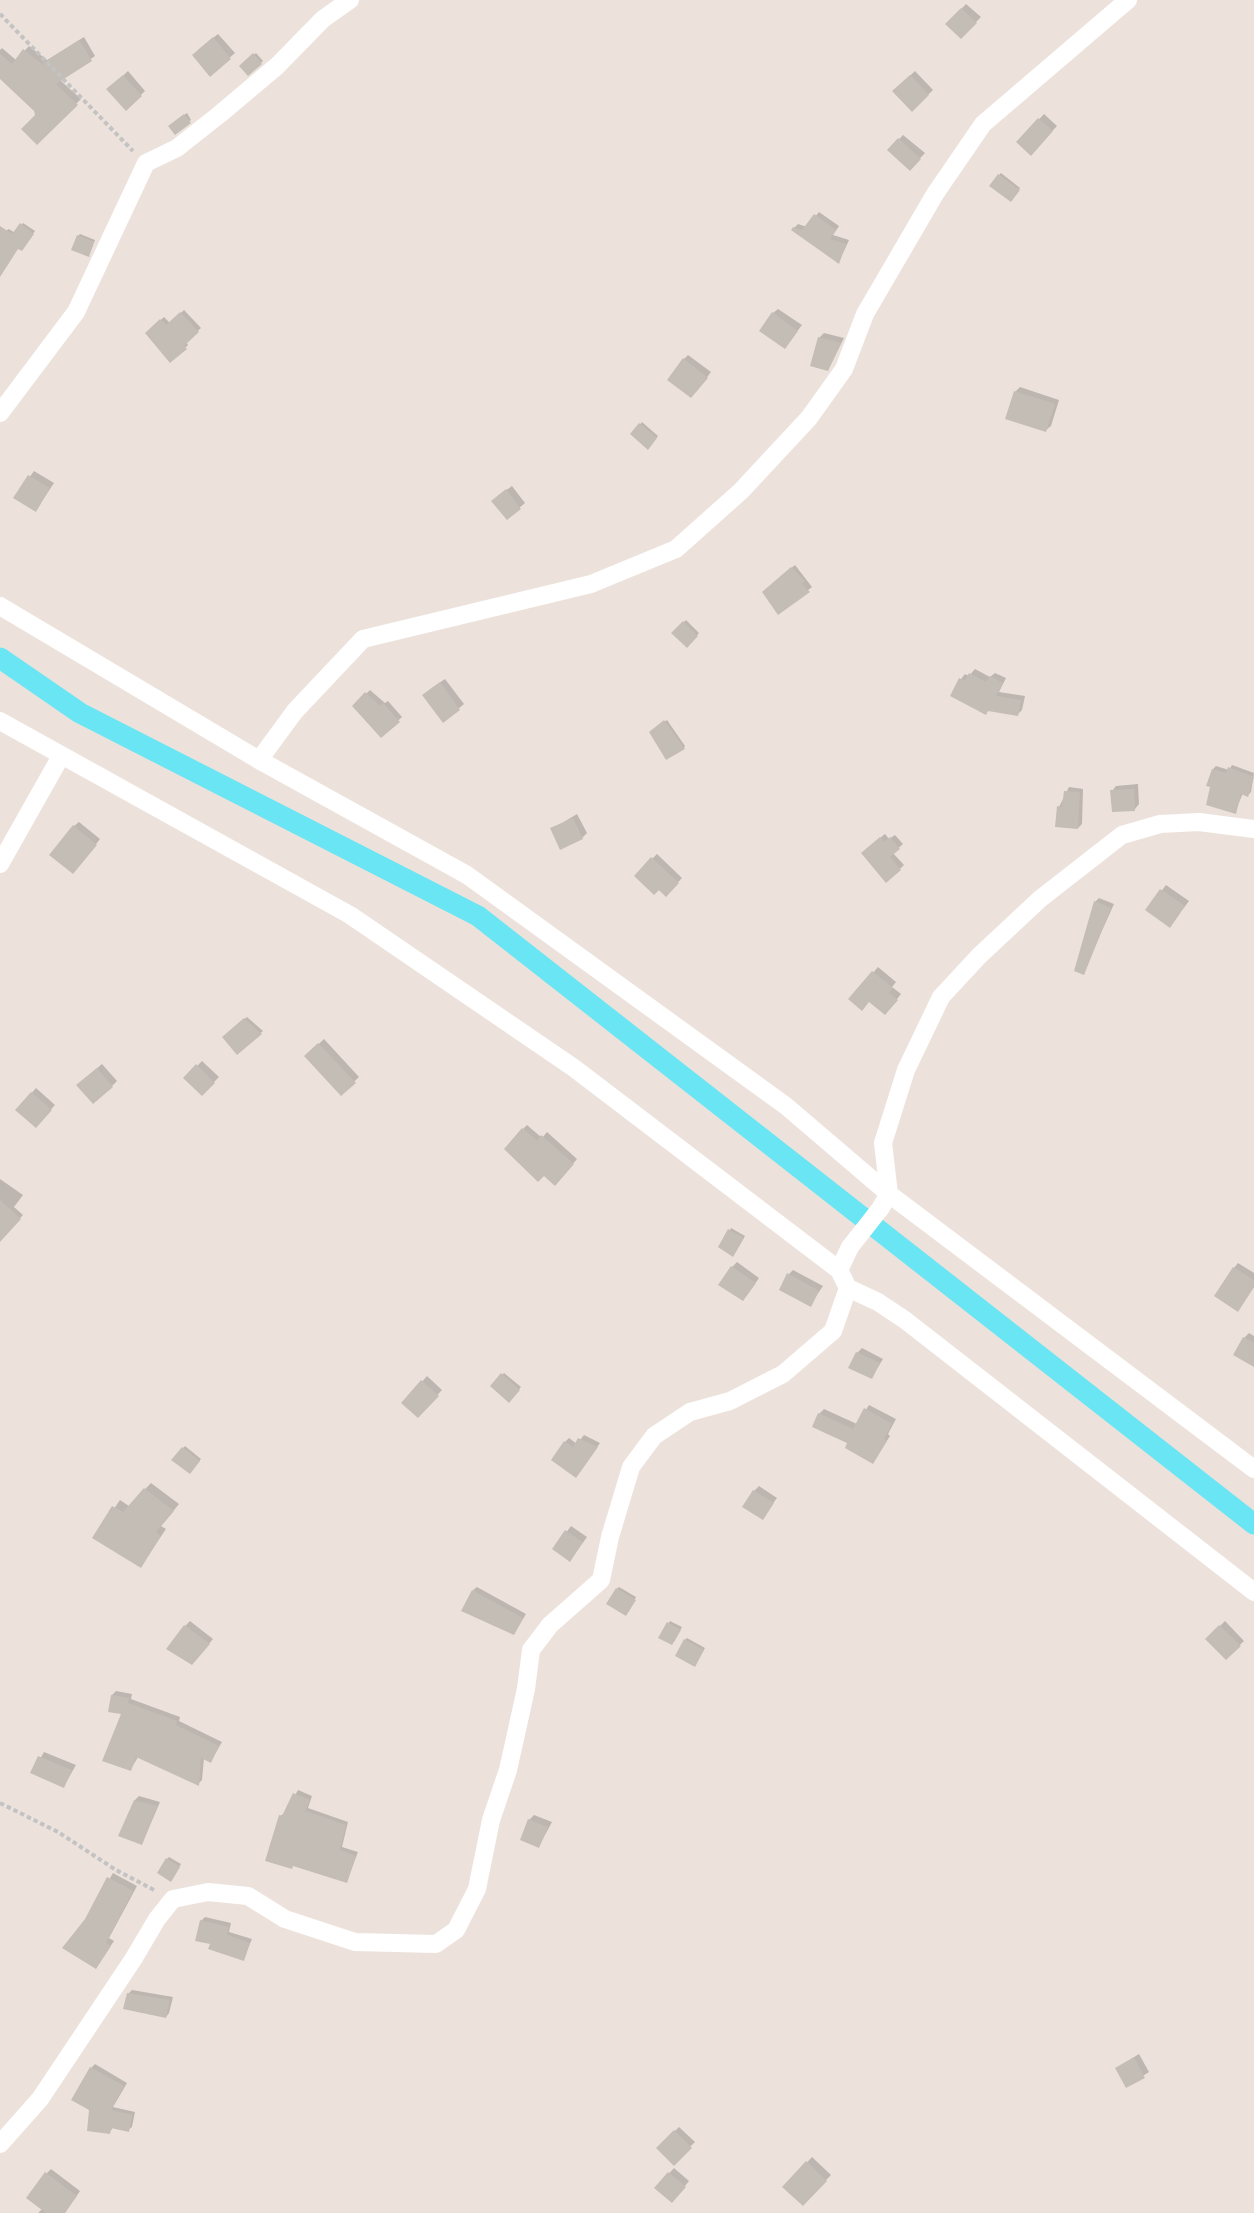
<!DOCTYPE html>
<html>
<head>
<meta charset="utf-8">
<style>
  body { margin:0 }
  canvas { display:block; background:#ece2db }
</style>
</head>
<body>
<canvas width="1254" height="2213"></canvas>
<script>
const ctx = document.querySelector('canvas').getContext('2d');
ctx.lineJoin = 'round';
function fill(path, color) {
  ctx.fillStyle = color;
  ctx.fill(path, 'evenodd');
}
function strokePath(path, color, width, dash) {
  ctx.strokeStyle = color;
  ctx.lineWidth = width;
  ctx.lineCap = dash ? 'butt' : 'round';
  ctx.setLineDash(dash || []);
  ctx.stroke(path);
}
fill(new Path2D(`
  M 966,4 L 981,17 L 961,37 L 947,24 Z
  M 218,34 L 235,53 L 210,75 L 198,50 Z
  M 84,37 L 95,56 L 60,80 L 81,99 L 37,143 L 35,110 L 0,77 L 0,50 L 2,48 L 16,60 L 29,46 L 47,60 Z
  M 256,53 L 263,61 L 248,74 L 241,66 Z
  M 128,71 L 145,91 L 126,109 L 108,90 Z
  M 915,71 L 933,90 L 912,110 L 894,91 Z
  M 187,113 L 191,120 L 175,133 L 172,124 Z
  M 1044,114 L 1057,126 L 1031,154 L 1018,142 Z
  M 903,135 L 925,153 L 910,169 L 889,150 Z
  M 1001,173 L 1020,188 L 1013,198 L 999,175 Z
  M 819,212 L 839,226 L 833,235 L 849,240 L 839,262 L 794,228 L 798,224 L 807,227 Z
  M 23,223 L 35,231 L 23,247 L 18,247 L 0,259 L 0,242 L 7,230 L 9,229 L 15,233 Z
  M 80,234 L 95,240 L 90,253 L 78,236 Z
  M 778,309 L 802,325 L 789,342 L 773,313 Z
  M 184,310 L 201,328 L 186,342 L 188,345 L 171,361 L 147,333 L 164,317 L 170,323 Z
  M 824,333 L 844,338 L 828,370 L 819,338 Z
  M 688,355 L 711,372 L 696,392 L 684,359 Z
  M 1020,387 L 1059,400 L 1051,426 L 1046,430 L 1015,392 Z
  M 642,422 L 658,436 L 648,448 L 632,434 Z
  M 34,471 L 54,483 L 36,510 L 15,497 Z
  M 512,486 L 525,503 L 507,518 L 498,496 Z
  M 795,565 L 812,587 L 778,613 L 767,589 Z
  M 686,620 L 699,633 L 687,646 L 674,633 Z
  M 975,669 L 990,677 L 995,673 L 1006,678 L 999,692 L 1025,696 L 1022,710 L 1018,714 L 989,710 L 986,713 L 952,696 L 961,679 L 965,674 L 969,676 Z
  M 445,679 L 464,704 L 444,721 L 429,690 Z
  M 370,690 L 385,703 L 388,701 L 402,717 L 381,736 L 354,706 Z
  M 667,720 L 685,746 L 684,748 L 653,730 Z
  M 1232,765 L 1254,773 L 1251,792 L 1248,795 L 1243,793 L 1235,812 L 1213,769 L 1216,766 L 1229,770 Z
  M 1138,784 L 1139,804 L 1135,809 L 1112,791 L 1116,786 Z
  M 1069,787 L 1083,789 L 1082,824 L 1078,828 L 1059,807 Z
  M 577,814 L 587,833 L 582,838 L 552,829 Z
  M 79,822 L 100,839 L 77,868 L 74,826 Z
  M 885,834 L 889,839 L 895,835 L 903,844 L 893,853 L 904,865 L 900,869 L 866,849 Z
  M 657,854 L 682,878 L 666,895 L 636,875 Z
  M 1166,885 L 1189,901 L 1174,921 L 1147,910 Z
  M 1099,898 L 1114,904 L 1083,973 L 1095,902 Z
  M 878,967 L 896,982 L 892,987 L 901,994 L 890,1008 L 870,1000 L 850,999 Z
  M 247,1017 L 263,1031 L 237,1053 L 224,1037 Z
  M 324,1039 L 359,1077 L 341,1094 L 306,1056 Z
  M 202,1061 L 219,1077 L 202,1094 L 185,1078 Z
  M 102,1064 L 117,1081 L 112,1086 L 83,1080 Z
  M 36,1088 L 55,1105 L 40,1121 L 17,1110 Z
  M 527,1125 L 542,1138 L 547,1132 L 577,1159 L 559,1180 L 523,1129 Z
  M 0,1179 L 23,1195 L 14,1207 L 23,1215 L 7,1232 L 0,1226 Z
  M 731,1228 L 745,1236 L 735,1253 L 730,1230 Z
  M 737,1262 L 759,1278 L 747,1295 L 732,1267 Z
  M 1238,1263 L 1254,1273 L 1254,1287 L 1238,1310 L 1234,1268 Z
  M 793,1270 L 823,1286 L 810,1305 L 789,1274 Z
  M 1249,1333 L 1254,1336 L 1254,1365 L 1244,1338 Z
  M 862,1348 L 883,1359 L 872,1377 L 857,1353 Z
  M 504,1373 L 521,1387 L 509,1401 L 492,1386 Z
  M 427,1376 L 442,1390 L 418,1416 L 403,1403 Z
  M 869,1405 L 896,1419 L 888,1434 L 890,1436 L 873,1462 L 819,1414 L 824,1409 L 857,1424 Z
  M 584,1435 L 600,1443 L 580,1472 L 565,1442 L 569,1438 L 577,1444 Z
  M 185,1446 L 201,1459 L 190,1472 L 173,1459 Z
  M 151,1483 L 179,1504 L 161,1526 L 166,1529 L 141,1566 L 94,1538 L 120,1500 L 129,1506 Z
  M 759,1486 L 777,1498 L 762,1518 L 754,1491 Z
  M 571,1526 L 587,1537 L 574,1555 L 554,1549 Z
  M 477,1587 L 526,1614 L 514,1634 L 473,1590 Z
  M 619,1587 L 636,1597 L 628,1612 L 617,1589 Z
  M 190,1621 L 213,1639 L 196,1659 L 185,1626 Z
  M 670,1621 L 682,1627 L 674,1642 L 660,1637 Z
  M 1225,1621 L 1244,1641 L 1226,1658 L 1207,1639 Z
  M 687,1638 L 705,1648 L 696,1663 L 685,1640 Z
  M 116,1691 L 132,1694 L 131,1699 L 180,1717 L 179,1721 L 222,1742 L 211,1761 L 204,1758 L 202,1780 L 198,1784 L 138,1757 L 131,1769 L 123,1713 L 112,1695 Z
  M 44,1752 L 76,1765 L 64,1786 L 32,1773 Z
  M 298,1790 L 312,1796 L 308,1808 L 348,1822 L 342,1847 L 358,1852 L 347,1881 L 280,1816 L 285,1813 Z
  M 139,1796 L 160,1802 L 142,1844 L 135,1800 Z
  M 534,1815 L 552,1822 L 539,1846 L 529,1820 Z
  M 169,1857 L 181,1864 L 173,1878 L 167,1859 Z
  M 113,1873 L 137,1886 L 109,1938 L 114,1941 L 96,1967 L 86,1920 Z
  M 205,1917 L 231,1923 L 229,1932 L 252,1939 L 243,1960 L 211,1943 L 201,1921 Z
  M 132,1990 L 173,1997 L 169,2013 L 166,2017 L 128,1994 Z
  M 1139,2054 L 1149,2072 L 1127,2086 L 1117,2068 Z
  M 95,2064 L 127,2083 L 113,2107 L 135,2112 L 132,2127 L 128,2130 L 113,2127 L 110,2132 L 91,2068 Z
  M 679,2127 L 695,2142 L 674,2163 L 658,2148 Z
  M 812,2157 L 831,2175 L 803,2204 L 784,2187 Z
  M 674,2168 L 689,2181 L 676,2197 L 656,2188 Z
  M 51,2169 L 80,2191 L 65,2213 L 38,2213 L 43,2208 L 47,2173 Z`), '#0003');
strokePath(new Path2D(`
  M 0,658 L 80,713 L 478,916 L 1254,1524`), '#69e5f3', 21);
fill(new Path2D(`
  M 961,8 L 977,23 L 961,39 L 945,24 Z
  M 213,37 L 231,59 L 210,77 L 192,55 Z
  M 79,40 L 92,61 L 56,84 L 78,105 L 37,145 L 21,129 L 35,115 L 34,111 L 0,79 L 0,54 L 12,64 L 23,49 L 42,64 Z
  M 253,53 L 262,64 L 248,76 L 239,66 Z
  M 123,75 L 142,96 L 126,111 L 106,89 Z
  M 910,75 L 929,95 L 912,112 L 892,91 Z
  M 184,114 L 191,123 L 175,135 L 168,126 Z
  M 1038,118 L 1053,131 L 1031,156 L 1016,142 Z
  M 898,138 L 921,159 L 910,171 L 887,150 Z
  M 998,174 L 1020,190 L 1011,202 L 989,186 Z
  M 814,214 L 836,230 L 830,239 L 846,244 L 839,264 L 791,230 L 793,227 L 802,230 Z
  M 20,223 L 34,234 L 22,251 L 18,249 L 0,277 L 0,226 L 12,234 Z
  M 77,235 L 94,242 L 89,257 L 71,250 Z
  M 180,312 L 199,332 L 184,346 L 187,349 L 170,363 L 145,333 L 160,319 L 166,325 Z
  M 772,312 L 798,331 L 785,349 L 759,331 Z
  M 818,337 L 841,343 L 828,371 L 810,366 Z
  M 683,358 L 708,378 L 691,398 L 667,380 Z
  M 1014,391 L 1055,404 L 1046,432 L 1005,419 Z
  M 639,423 L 657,438 L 648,450 L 630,434 Z
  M 28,475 L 50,488 L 36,512 L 13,498 Z
  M 506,489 L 521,509 L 507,520 L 491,501 Z
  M 791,567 L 805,581 L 802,584 L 810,592 L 778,615 L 762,592 Z
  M 683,621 L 698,636 L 687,648 L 671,633 Z
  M 969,673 L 986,682 L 990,676 L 1003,683 L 996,696 L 1021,700 L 1018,716 L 988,711 L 986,715 L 950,696 L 959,678 L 965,681 Z
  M 440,682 L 460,710 L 443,723 L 422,695 Z
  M 365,692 L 380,706 L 383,703 L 400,722 L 381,738 L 352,706 Z
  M 664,720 L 685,749 L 666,760 L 649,732 Z
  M 1228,767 L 1254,777 L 1248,797 L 1241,794 L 1236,814 L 1206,805 L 1210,787 L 1206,786 L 1212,769 L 1226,773 Z
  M 1134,789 L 1135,811 L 1112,812 L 1110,790 Z
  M 1064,791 L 1080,792 L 1078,829 L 1055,827 L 1057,806 L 1062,807 Z
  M 573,818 L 583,839 L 560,850 L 550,828 Z
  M 73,825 L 97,845 L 73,874 L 49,855 Z
  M 880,837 L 884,842 L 890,837 L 900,849 L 890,857 L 901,870 L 886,883 L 861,853 Z
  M 651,857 L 679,883 L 666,897 L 659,890 L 654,895 L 634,876 Z
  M 1160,889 L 1185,906 L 1170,928 L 1145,910 Z
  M 1094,901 L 1111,908 L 1084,975 L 1074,971 Z
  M 872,971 L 893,988 L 889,993 L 898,1000 L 885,1015 L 869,1002 L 862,1011 L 848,999 Z
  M 244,1018 L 262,1034 L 237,1055 L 222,1037 Z
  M 318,1043 L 356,1083 L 341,1096 L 304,1056 Z
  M 196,1064 L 215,1083 L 202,1096 L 183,1078 Z
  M 97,1068 L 113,1087 L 93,1104 L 76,1085 Z
  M 31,1092 L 52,1110 L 36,1128 L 15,1110 Z
  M 522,1128 L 537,1141 L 541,1135 L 574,1164 L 555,1186 L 544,1176 L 538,1182 L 504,1149 Z
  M 0,1200 L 21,1219 L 0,1242 Z
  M 728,1229 L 744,1238 L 733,1257 L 718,1247 Z
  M 731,1266 L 756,1283 L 743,1301 L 718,1285 Z
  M 1233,1267 L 1254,1280 L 1254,1287 L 1238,1312 L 1214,1296 Z
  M 787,1273 L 819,1291 L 811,1307 L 779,1290 Z
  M 1243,1337 L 1254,1343 L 1254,1367 L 1233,1355 Z
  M 856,1352 L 880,1363 L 872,1379 L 848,1368 Z
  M 501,1373 L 520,1390 L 509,1403 L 490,1386 Z
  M 421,1380 L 439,1396 L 418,1418 L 401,1403 Z
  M 864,1408 L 892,1424 L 884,1439 L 887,1441 L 873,1464 L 845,1448 L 847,1443 L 812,1427 L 818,1413 L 853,1429 Z
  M 578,1438 L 598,1447 L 576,1478 L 551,1460 L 564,1441 L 573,1447 Z
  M 182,1447 L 200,1461 L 190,1474 L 171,1460 Z
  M 144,1488 L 174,1511 L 156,1532 L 161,1536 L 141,1568 L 92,1538 L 112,1506 L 123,1512 Z
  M 753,1490 L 774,1503 L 763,1520 L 742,1507 Z
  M 565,1530 L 583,1542 L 570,1562 L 552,1549 Z
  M 616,1588 L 636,1600 L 626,1616 L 606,1604 Z
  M 472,1590 L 523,1618 L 514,1635 L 461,1611 Z
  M 667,1622 L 681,1630 L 672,1645 L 658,1638 Z
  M 184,1625 L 210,1644 L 192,1665 L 166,1649 Z
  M 1219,1625 L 1241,1646 L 1226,1660 L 1205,1639 Z
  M 684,1639 L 704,1650 L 695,1667 L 675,1656 Z
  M 111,1695 L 129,1698 L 128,1703 L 177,1721 L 176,1725 L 219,1746 L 211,1763 L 201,1758 L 199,1786 L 136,1757 L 131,1771 L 102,1761 L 121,1714 L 108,1712 Z
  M 38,1756 L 72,1770 L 64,1788 L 30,1773 Z
  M 293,1793 L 310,1800 L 305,1811 L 346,1825 L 340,1850 L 356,1856 L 347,1883 L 293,1866 L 292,1869 L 265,1861 L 279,1815 L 282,1816 Z
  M 134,1800 L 157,1806 L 142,1845 L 118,1836 Z
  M 528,1819 L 548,1827 L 539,1848 L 520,1840 Z
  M 166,1858 L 180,1867 L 171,1882 L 157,1873 Z
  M 107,1877 L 133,1891 L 106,1943 L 111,1946 L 96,1969 L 62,1948 L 85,1919 Z
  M 200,1920 L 229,1927 L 227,1935 L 250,1943 L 244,1961 L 208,1949 L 210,1944 L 195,1941 Z
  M 127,1993 L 170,2000 L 166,2018 L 123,2009 Z
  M 1134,2057 L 1145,2078 L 1126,2088 L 1115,2068 Z
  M 90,2067 L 124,2086 L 111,2110 L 132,2115 L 129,2132 L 111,2128 L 110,2134 L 87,2131 L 89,2110 L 71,2100 Z
  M 674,2130 L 692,2148 L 674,2166 L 656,2148 Z
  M 806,2161 L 827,2181 L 803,2206 L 782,2187 Z
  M 45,2172 L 77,2196 L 64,2213 L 46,2213 L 26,2198 Z
  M 668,2172 L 686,2187 L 672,2203 L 654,2188 Z`), '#c4bdb6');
strokePath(new Path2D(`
  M 0,14 L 133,151
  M 0,1803 L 58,1832 L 116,1870 L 156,1891`), '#c3c3c3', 4, [4.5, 3]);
strokePath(new Path2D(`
  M 0,413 L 76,312 L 146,163 L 177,148 L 220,114 L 277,66 L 323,19 L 350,0
  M 0,606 L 259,760 L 467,875 L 786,1106 L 889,1194 L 1254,1469
  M 0,721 L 350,915 L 574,1068 L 839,1270 L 848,1288 L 878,1302 L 905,1320 L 1254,1592
  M 259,760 L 295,711 L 363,639 L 591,584 L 676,549 L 741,491 L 809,418 L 844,369 L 865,314 L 935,194 L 983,124 L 1128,0
  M 0,864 L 61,756
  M 839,1270 L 850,1247 L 880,1209 L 889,1194 L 883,1143 L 906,1070 L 941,997 L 979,956 L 1040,899 L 1122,835 L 1160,824 L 1199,822 L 1254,829
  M 0,2144 L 40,2099 L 134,1958 L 157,1919 L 173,1899 L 208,1892 L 248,1896 L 285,1919 L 355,1942 L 436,1944 L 456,1930 L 477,1889 L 491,1820 L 508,1770 L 526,1689 L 531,1650 L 550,1625 L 601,1580 L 610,1537 L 631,1467 L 654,1436 L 690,1412 L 730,1401 L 783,1374 L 833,1331 L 848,1288`), '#fff', 18);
</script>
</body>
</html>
